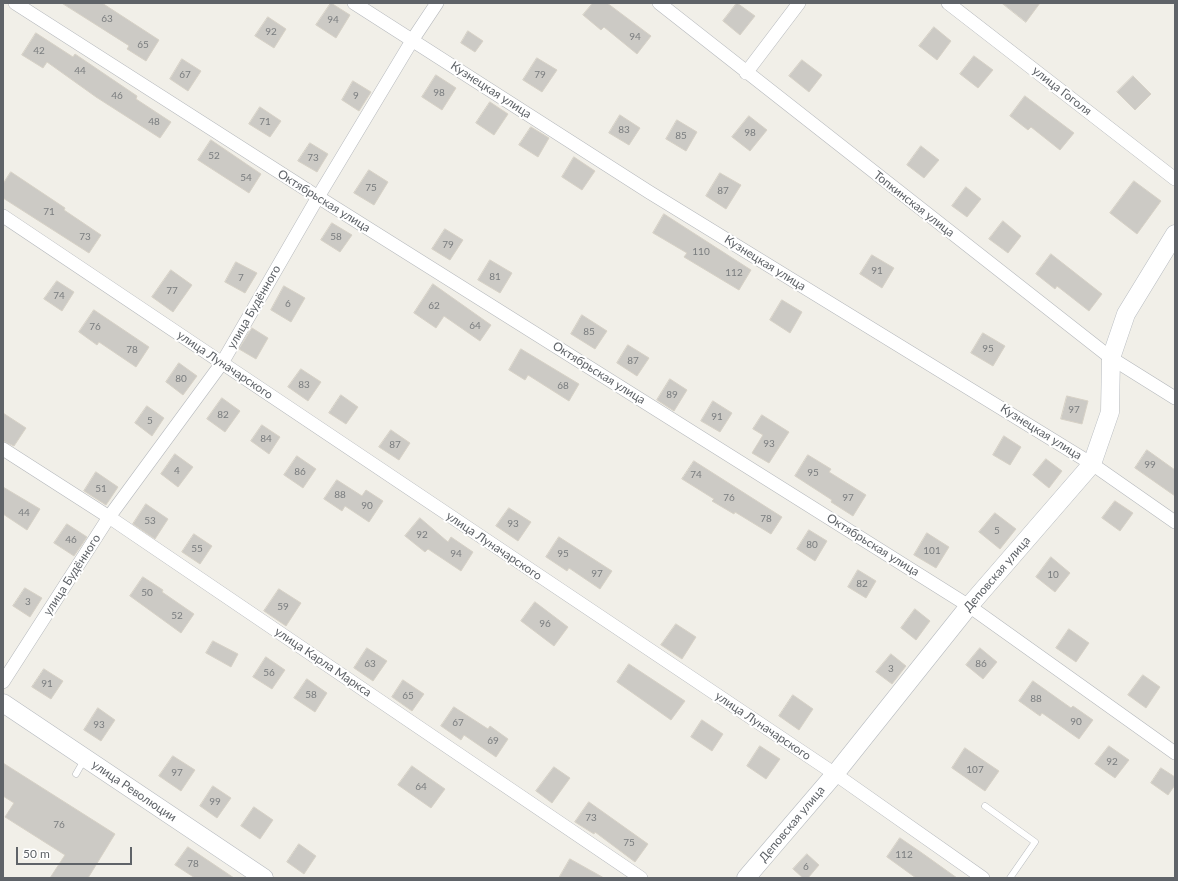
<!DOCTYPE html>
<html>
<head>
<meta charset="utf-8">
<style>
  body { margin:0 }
  #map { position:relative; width:1178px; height:881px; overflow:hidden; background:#f1efe8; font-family:Lato,sans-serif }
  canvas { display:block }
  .frame { position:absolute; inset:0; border:4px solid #5f6368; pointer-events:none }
  .scale { position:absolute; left:16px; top:847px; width:116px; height:18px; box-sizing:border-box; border:2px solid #5f6368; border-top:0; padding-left:5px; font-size:12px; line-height:14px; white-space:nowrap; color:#5f6368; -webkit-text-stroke:3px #fff; paint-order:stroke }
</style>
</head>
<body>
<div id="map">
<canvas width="1178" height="881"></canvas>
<div class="frame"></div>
<div class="scale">50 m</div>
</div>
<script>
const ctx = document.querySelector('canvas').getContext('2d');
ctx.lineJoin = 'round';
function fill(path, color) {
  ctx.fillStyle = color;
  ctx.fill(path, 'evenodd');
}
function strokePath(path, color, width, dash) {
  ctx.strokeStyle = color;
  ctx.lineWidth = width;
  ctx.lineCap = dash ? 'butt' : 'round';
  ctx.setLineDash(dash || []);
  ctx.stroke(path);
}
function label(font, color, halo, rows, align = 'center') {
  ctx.font = font + ' Lato,sans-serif';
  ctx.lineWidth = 4;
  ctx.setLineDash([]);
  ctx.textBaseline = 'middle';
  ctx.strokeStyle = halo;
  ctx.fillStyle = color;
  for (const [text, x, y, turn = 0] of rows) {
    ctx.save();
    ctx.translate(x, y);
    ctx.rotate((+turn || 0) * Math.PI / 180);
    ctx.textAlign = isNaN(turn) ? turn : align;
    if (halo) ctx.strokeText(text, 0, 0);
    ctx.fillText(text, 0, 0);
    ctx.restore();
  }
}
const building = new Path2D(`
  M 62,3 L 102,3 L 159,40 L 146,61 L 127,49 L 129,46 Z
  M 331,3 L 350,15 L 336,38 L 316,25 Z
  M 593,3 L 607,3 L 651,36 L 637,54 L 604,27 L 601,30 L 583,15 Z
  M 737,3 L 755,16 L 740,35 L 723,21 Z
  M 1002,3 L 1040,3 L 1026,22 Z
  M 268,17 L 286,29 L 274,48 L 255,36 Z
  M 934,27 L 951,41 L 937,60 L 919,46 Z
  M 468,31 L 483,41 L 475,52 L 461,43 Z
  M 36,33 L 73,57 L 75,54 L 137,96 L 136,99 L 171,122 L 160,138 L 96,97 L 47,62 L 43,68 L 22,55 Z
  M 974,56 L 993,70 L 978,88 L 960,74 Z
  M 537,58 L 557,70 L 542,92 L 523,80 Z
  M 182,59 L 201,71 L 188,91 L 170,79 Z
  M 802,60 L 822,75 L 809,92 L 789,76 Z
  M 436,75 L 456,88 L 442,110 L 422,97 Z
  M 1133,76 L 1151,94 L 1135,110 L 1117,92 Z
  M 353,81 L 371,92 L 359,111 L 342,100 Z
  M 1025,96 L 1074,133 L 1060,150 L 1031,127 L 1028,130 L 1010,116 Z
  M 490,102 L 508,114 L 494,135 L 476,123 Z
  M 260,107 L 281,121 L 270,137 L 249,124 Z
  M 620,115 L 640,128 L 629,145 L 609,133 Z
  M 749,116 L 767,130 L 750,151 L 732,137 Z
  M 677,120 L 697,132 L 686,151 L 666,139 Z
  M 531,127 L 549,138 L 538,157 L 519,145 Z
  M 211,140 L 261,174 L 249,193 L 198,160 Z
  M 310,143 L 328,154 L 317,172 L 298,161 Z
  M 921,146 L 939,160 L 924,178 L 907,165 Z
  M 574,157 L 595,171 L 582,190 L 562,177 Z
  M 369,170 L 388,182 L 374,205 L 354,193 Z
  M 11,172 L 65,208 L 64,210 L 101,235 L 89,253 L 3,198 L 3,184 Z
  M 720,173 L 741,185 L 726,209 L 706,196 Z
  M 1134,181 L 1161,201 L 1137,234 L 1110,213 Z
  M 966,187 L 981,199 L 967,217 L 952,206 Z
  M 664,214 L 751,270 L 739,290 L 684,257 L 687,253 L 653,233 Z
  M 1003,221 L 1021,236 L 1008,253 L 989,239 Z
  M 332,223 L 352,235 L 340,252 L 321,240 Z
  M 445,229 L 463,240 L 450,260 L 432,249 Z
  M 1051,254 L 1102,294 L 1089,311 L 1057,286 L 1055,289 L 1036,274 Z
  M 872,255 L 894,268 L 882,288 L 860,274 Z
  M 490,260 L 512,273 L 500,293 L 478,280 Z
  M 236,262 L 257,273 L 245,293 L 225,282 Z
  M 171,270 L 192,285 L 173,312 L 152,297 Z
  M 57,281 L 74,292 L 62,311 L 44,299 Z
  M 433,284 L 491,325 L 480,341 L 444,316 L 436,328 L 414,313 Z
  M 284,286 L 305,298 L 291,322 L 271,310 Z
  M 782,300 L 802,312 L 790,333 L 770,320 Z
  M 94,310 L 149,347 L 136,367 L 99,342 L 97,345 L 79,332 Z
  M 582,315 L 607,331 L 595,349 L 571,334 Z
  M 252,328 L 268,338 L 256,359 L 239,349 Z
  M 983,333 L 1005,346 L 993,366 L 971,353 Z
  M 628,345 L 649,358 L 637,376 L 617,363 Z
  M 521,349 L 579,384 L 569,401 L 528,375 L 525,380 L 509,370 Z
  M 179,363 L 197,376 L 183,395 L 166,382 Z
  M 301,369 L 321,382 L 308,401 L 288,387 Z
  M 670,379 L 687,390 L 674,411 L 657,400 Z
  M 341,395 L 358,407 L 346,424 L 329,413 Z
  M 1067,396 L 1088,401 L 1082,424 L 1061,419 Z
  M 222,398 L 240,411 L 225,432 L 207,419 Z
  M 713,401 L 732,413 L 720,432 L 701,421 Z
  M 147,406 L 164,418 L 152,436 L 135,423 Z
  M 3,413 L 26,428 L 14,446 L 3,441 Z
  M 762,415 L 789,432 L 769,463 L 752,453 L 763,435 L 753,429 Z
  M 262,425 L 280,437 L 269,454 L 251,441 Z
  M 391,430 L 410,443 L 399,460 L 379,447 Z
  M 1004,436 L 1021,447 L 1010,465 L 993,455 Z
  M 1147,450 L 1175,470 L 1175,496 L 1135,468 Z
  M 175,454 L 193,467 L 178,487 L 161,474 Z
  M 808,455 L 831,469 L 829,472 L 866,495 L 853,516 L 831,502 L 832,500 L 795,476 Z
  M 297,456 L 316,469 L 303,488 L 284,475 Z
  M 1046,459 L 1062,471 L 1049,488 L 1033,475 Z
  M 694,461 L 782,517 L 771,534 L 735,512 L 734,514 L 712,501 L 714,499 L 682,479 Z
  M 96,472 L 118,487 L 106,505 L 84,491 Z
  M 337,480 L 362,496 L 366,490 L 383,501 L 369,522 L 345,506 L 342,511 L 324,499 Z
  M 3,487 L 40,509 L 27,530 L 3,514 Z
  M 1115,501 L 1133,513 L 1120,531 L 1102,518 Z
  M 146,504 L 168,519 L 155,539 L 133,524 Z
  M 509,508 L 531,522 L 518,541 L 496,526 Z
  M 995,513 L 1016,529 L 1000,549 L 979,532 Z
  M 420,518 L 448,542 L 451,537 L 473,552 L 461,571 L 428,549 L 425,552 L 405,536 Z
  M 67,524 L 87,537 L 74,556 L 54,543 Z
  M 809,530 L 827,541 L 815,561 L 797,549 Z
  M 927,533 L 949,547 L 936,568 L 914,555 Z
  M 194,534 L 212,546 L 200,564 L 182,552 Z
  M 559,537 L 612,571 L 600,589 L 569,568 L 567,571 L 546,557 Z
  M 1051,557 L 1070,573 L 1055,592 L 1036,577 Z
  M 858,570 L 876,581 L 866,598 L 848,587 Z
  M 143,577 L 163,590 L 162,592 L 194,614 L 181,633 L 130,596 Z
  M 25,588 L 42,598 L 30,617 L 13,606 Z
  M 279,589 L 301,603 L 286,626 L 264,611 Z
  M 535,602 L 568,627 L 554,646 L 521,621 Z
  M 915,609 L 930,621 L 916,640 L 901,628 Z
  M 676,624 L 696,637 L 682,659 L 661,645 Z
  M 1069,629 L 1089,643 L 1076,662 L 1056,648 Z
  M 213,641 L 238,654 L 231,667 L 206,653 Z
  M 367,648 L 387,661 L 373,681 L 354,668 Z
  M 980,648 L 997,662 L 983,679 L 966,665 Z
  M 891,654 L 906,666 L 892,684 L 876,672 Z
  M 266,657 L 285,670 L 272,689 L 253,677 Z
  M 629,664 L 685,701 L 671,720 L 617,682 Z
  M 44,669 L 63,681 L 51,699 L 32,687 Z
  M 1143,675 L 1160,687 L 1146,708 L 1128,695 Z
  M 307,679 L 327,693 L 315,712 L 294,698 Z
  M 403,680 L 424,694 L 412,711 L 392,697 Z
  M 1033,681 L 1071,708 L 1073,706 L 1093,720 L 1079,739 L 1042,713 L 1040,716 L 1019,701 Z
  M 793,695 L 813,709 L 799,730 L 779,716 Z
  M 454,707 L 488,729 L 490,726 L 508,739 L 496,757 L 464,735 L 461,740 L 441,726 Z
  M 98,708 L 115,720 L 101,741 L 84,730 Z
  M 702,720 L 723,734 L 712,751 L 691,737 Z
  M 760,746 L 780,759 L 766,779 L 747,766 Z
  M 1109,746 L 1129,760 L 1115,778 L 1095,764 Z
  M 965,748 L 999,771 L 985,791 L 952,768 Z
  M 173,756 L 195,770 L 181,791 L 159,776 Z
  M 3,763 L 115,834 L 88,878 L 50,878 L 65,855 L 5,817 L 14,803 L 3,796 Z
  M 412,766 L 445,789 L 431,808 L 398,785 Z
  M 554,767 L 570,778 L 552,803 L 536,791 Z
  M 1161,768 L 1175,777 L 1175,785 L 1168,795 L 1151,783 Z
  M 213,786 L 231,798 L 217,818 L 200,806 Z
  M 589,802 L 648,844 L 635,862 L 595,832 L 594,834 L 575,822 Z
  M 254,807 L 273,820 L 260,839 L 241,826 Z
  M 900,838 L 922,853 L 957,878 L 916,878 L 887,857 Z
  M 299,844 L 316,856 L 304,874 L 287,862 Z
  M 188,847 L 234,878 L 195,878 L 175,865 Z
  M 807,854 L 819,865 L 808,878 L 803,878 L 793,869 Z
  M 570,859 L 604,878 L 559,878 Z`);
fill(building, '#cccac5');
strokePath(building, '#d6d1c6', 1);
const lane = new Path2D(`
  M 76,774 L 84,760
  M 985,806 L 1035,842 L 1010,878`);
const street = new Path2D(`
  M 15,3 L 318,197 L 969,606 L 1175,753
  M 354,3 L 649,192 L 1092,464 L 1175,522
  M 659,3 L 1111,358 L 1175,398
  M 948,3 L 1175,179
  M 746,73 L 799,3
  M 3,216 L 835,774 L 983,878
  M 3,449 L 109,517 L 641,878
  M 3,682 L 109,517 L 222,363 L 318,197 L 413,39 L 437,3`);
const secondary = new Path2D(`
  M 3,703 L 264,878
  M 746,878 L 835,774 L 969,606 L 1092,464 L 1110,412 L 1111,358 L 1126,314 L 1175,234`);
strokePath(lane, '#b5b8bc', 7);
strokePath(street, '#b5b8bc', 14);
strokePath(secondary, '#b6babf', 19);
strokePath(lane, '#fff', 6);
strokePath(street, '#fff', 13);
strokePath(secondary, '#fff', 18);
label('10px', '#7a7d7f', null, [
  ["63",107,19],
  ["94",333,20],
  ["92",271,32],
  ["94",635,37],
  ["65",143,45],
  ["42",39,51],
  ["44",80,71],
  ["67",185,75],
  ["79",540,75],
  ["98",439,93],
  ["46",117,96],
  ["9",356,96],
  ["48",154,122],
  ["71",265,122],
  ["83",624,130],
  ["98",750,133],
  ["85",681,136],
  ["52",214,156],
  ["73",313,158],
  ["54",246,178],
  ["75",371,188],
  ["87",723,191],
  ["71",49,212],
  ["73",85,237],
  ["58",336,237],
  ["79",448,245],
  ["110",701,252],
  ["91",877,271],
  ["112",734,273],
  ["81",495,277],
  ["7",241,278],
  ["77",172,291],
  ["74",59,296],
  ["6",288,304],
  ["62",434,306],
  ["64",475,326],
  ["76",95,327],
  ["85",589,332],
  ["95",988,349],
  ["78",132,350],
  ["87",633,361],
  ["80",181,379],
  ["83",304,385],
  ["68",563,386],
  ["89",672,395],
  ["97",1074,410],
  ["82",223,415],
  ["91",717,417],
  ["5",150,421],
  ["84",266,439],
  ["93",769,444],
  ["87",395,445],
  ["99",1150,465],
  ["4",177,471],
  ["86",300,472],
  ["95",813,473],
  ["74",696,475],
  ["51",101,489],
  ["88",340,495],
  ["76",729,498],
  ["97",848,498],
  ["90",367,506],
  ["44",24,513],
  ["78",766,519],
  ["53",150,521],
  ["93",513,524],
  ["5",997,531],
  ["92",422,535],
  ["46",71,540],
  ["80",812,545],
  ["55",197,549],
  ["101",932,551],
  ["94",456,554],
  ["95",563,554],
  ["97",597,574],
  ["10",1053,575],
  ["82",862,584],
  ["50",147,593],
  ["3",28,602],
  ["59",283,607],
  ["52",177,616],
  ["96",545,624],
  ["63",370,664],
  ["86",981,664],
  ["3",891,669],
  ["56",269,673],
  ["91",47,684],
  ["58",311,695],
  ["65",408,696],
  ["88",1036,699],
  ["90",1076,722],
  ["67",458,723],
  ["93",99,725],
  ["69",493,741],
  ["92",1112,762],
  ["107",975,770],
  ["97",177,773],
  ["64",421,787],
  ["99",215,802],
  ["73",591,818],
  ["76",59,825],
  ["75",629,843],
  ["112",904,855],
  ["78",193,864],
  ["6",806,867]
]);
label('12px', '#5f6368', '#fff', [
  ["Кузнецкая улица",491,90,33],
  ["улица Гоголя",1062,91,38],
  ["Октябрьская улица",324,201,32],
  ["Топкинская улица",914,204,38],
  ["Кузнецкая улица",765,263,32],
  ["улица Будённого",254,307,-60],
  ["улица Луначарского",225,365,34],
  ["Октябрьская улица",599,373,32],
  ["Кузнецкая улица",1041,432,32],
  ["Октябрьская улица",873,545,32],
  ["улица Луначарского",494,546,34],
  ["Деповская улица",997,574,-49],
  ["улица Будённого",72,575,-57],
  ["улица Карла Маркса",323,662,34],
  ["улица Луначарского",763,726,34],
  ["улица Революции",134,791,34],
  ["Деповская улица",792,824,-50]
]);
</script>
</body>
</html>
